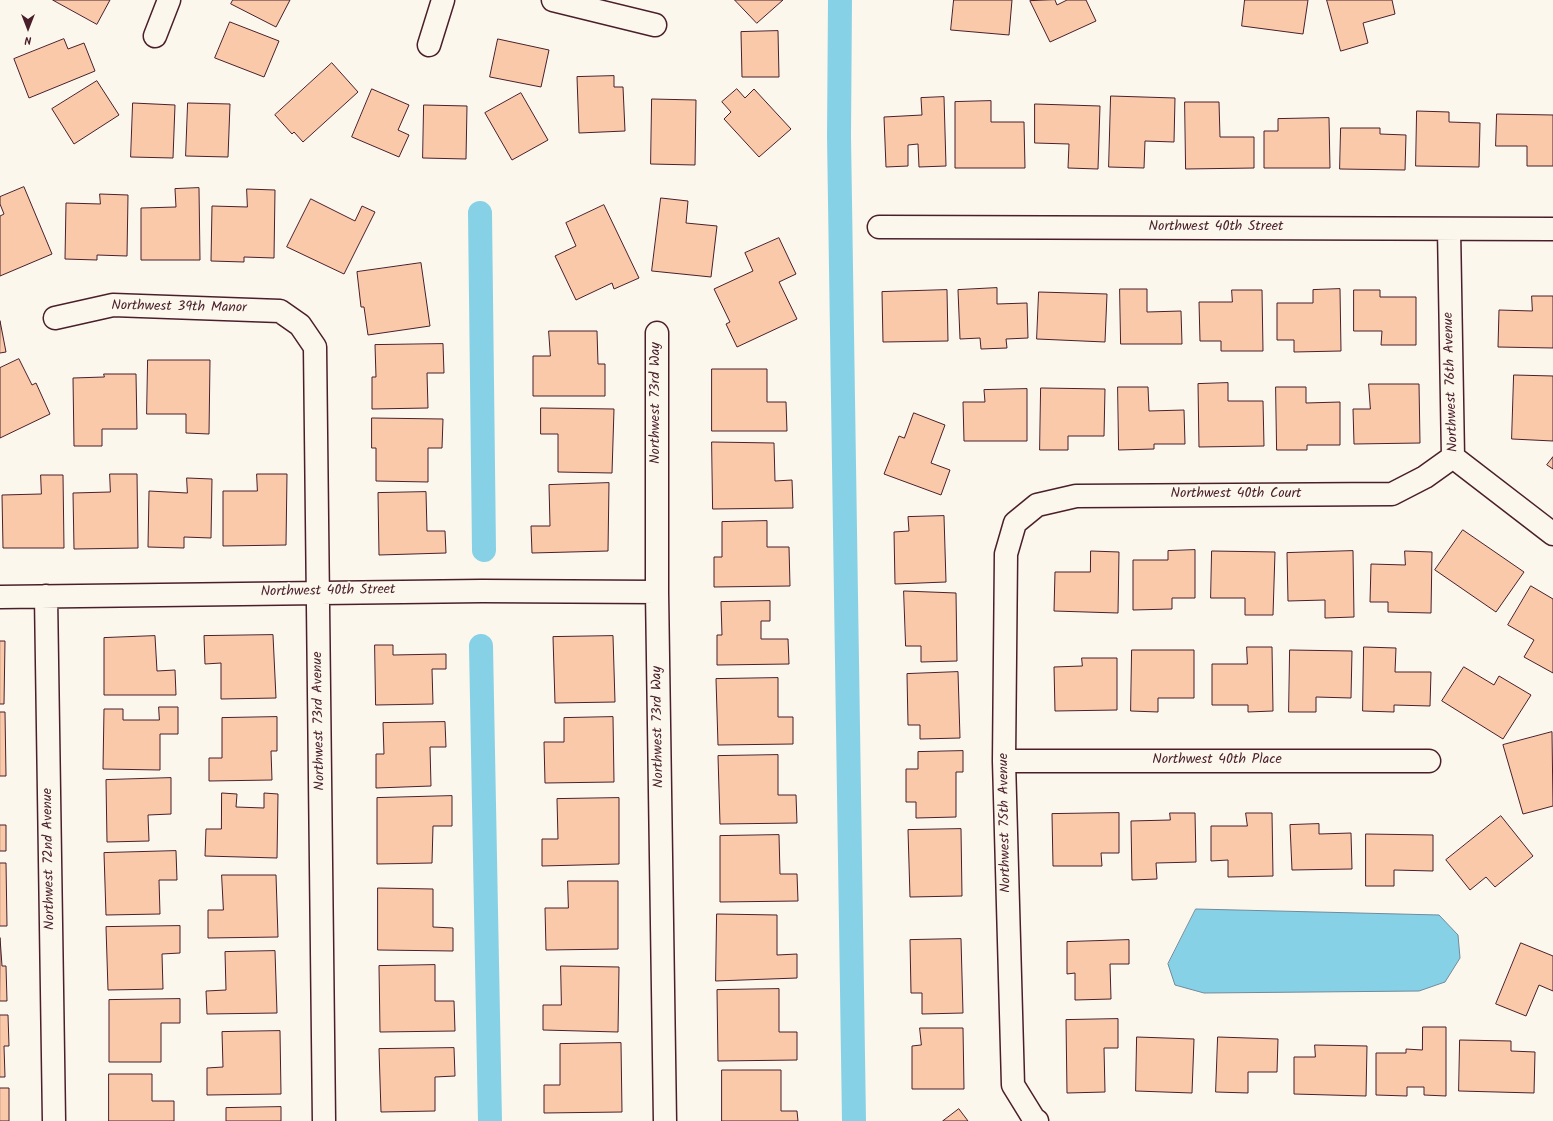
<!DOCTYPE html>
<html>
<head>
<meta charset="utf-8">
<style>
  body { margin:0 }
  #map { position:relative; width:1553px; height:1121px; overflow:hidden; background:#fbf7ec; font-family:Kalam,sans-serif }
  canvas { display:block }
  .north { position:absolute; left:8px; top:8px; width:40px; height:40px; -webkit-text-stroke:3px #fbf7ec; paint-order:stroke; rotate:180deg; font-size:11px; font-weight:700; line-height:16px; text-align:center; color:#4a1f2b }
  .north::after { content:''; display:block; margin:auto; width:14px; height:18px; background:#4a1f2b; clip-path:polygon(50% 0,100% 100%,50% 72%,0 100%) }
</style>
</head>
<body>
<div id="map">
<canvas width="1553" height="1121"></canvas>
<div class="north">N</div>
</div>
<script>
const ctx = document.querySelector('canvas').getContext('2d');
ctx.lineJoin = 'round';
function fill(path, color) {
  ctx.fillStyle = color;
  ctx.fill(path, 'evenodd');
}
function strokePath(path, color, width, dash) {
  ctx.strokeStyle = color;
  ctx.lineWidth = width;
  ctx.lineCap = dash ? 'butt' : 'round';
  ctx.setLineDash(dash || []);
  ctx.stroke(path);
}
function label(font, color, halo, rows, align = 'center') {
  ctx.font = font + ' Kalam,sans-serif';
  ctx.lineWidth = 3.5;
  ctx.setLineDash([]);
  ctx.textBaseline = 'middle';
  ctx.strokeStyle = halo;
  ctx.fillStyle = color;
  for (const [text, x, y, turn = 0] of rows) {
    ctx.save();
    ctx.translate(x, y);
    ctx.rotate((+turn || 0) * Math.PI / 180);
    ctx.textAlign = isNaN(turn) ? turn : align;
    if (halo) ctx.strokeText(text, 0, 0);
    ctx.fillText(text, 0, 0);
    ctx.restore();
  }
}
const water = new Path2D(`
  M 1196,909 L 1439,915 L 1458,935 L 1460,958 L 1445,982 L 1419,991 L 1204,993 L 1175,985 L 1168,964 Z`);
fill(water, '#87d1e7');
strokePath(water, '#6f8a9c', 1);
strokePath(new Path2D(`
  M 840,0 L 839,136 L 854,1121
  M 480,213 L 484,550
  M 481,646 L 490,1121`), '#87d1e7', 24);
const building = new Path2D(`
  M 53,0 L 110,0 L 97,24 Z
  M 233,0 L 290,0 L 276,27 L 231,4 Z
  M 735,0 L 783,0 L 757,23 Z
  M 954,0 L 1012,0 L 1009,35 L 951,30 Z
  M 1055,0 L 1057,5 L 1067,0 L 1086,0 L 1096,21 L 1050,42 L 1030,1 Z
  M 1245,0 L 1308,0 L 1303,34 L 1242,26 Z
  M 1327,0 L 1392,0 L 1395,14 L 1363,23 L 1368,43 L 1341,51 Z
  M 230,22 L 279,41 L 264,77 L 215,58 Z
  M 778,31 L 779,77 L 742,77 L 741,32 Z
  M 64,39 L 68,49 L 84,43 L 95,71 L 29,98 L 14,59 Z
  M 498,39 L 549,50 L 541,87 L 490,77 Z
  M 332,63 L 358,92 L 303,142 L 294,132 L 292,134 L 275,115 Z
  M 614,76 L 614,87 L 623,87 L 625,131 L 579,133 L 577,77 Z
  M 97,81 L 119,115 L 74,144 L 52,109 Z
  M 372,89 L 409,105 L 398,130 L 409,135 L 399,157 L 352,137 Z
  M 737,89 L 745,98 L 754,89 L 791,129 L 759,157 L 724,119 L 731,112 L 722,102 Z
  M 521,93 L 548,140 L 512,160 L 485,113 Z
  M 1111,96 L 1175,98 L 1174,142 L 1145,141 L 1144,168 L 1109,167 Z
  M 944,97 L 946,166 L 919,167 L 918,144 L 908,145 L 908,166 L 886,167 L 884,117 L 922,115 L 921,98 Z
  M 652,99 L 696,100 L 695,165 L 651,164 Z
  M 991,101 L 991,122 L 1024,122 L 1025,168 L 955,168 L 955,102 Z
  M 1185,102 L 1219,102 L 1220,137 L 1254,137 L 1254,168 L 1186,169 Z
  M 133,103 L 175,105 L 173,158 L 131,157 Z
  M 188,103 L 230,104 L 228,157 L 186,156 Z
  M 1035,104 L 1100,106 L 1098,169 L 1068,168 L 1069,144 L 1035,143 Z
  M 424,105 L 467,106 L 466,159 L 423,158 Z
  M 1417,111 L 1449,112 L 1449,122 L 1480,123 L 1479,167 L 1416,166 Z
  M 1497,114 L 1553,115 L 1553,166 L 1527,166 L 1527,146 L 1496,146 Z
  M 1329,118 L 1330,168 L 1264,168 L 1264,131 L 1278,131 L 1278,119 Z
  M 1341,128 L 1380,128 L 1380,134 L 1406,135 L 1405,170 L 1340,169 Z
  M 24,187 L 52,254 L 0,276 L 0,216 L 4,214 L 0,204 L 0,197 Z
  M 199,188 L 200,260 L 141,260 L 141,208 L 176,207 L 175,189 Z
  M 247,189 L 275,190 L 274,258 L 244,257 L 244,262 L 211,261 L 212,206 L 247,207 Z
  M 100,194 L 128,195 L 127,256 L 97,255 L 97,260 L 65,259 L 66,203 L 100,204 Z
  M 661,198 L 688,201 L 686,223 L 717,226 L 711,277 L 652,271 Z
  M 311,199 L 355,221 L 362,206 L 375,212 L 344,274 L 287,247 Z
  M 604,205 L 639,278 L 614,289 L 612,283 L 576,300 L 555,256 L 576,246 L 566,223 Z
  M 779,238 L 796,274 L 779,282 L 797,319 L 737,347 L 726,324 L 730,322 L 714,289 L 753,271 L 745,253 Z
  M 421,263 L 430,326 L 368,335 L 364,307 L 361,307 L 357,272 Z
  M 997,288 L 997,304 L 1027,303 L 1028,338 L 1006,339 L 1007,348 L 981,349 L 980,338 L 960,339 L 958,290 Z
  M 1120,289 L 1147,289 L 1147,312 L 1181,311 L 1182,344 L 1121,344 Z
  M 1340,289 L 1341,351 L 1294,352 L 1294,340 L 1277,340 L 1277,303 L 1313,303 L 1313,290 Z
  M 947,290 L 948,341 L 883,342 L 882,292 Z
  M 1232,290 L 1262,290 L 1263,351 L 1221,351 L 1221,341 L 1200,341 L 1199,302 L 1232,302 Z
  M 1354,290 L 1380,290 L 1380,297 L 1416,297 L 1416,345 L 1381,345 L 1382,331 L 1354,331 Z
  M 1039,292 L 1107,294 L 1105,342 L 1037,339 Z
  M 1532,296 L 1553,296 L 1553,348 L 1498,347 L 1499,310 L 1532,311 Z
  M 0,321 L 6,352 L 0,353 Z
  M 549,331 L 597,331 L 598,364 L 605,364 L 605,396 L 533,396 L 533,356 L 550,356 Z
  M 443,344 L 444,373 L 427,373 L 428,408 L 372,409 L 372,377 L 376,377 L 375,345 Z
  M 19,359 L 32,385 L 36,383 L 50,414 L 0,438 L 0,368 Z
  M 148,360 L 210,360 L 209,434 L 186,433 L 186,414 L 147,414 Z
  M 712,369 L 767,369 L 767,402 L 786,402 L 787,431 L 712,431 Z
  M 104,374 L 136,374 L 137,429 L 102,429 L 102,446 L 74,446 L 73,378 L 104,377 Z
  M 1514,375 L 1553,376 L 1553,441 L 1512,439 Z
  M 1228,383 L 1228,401 L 1263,401 L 1264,446 L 1199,447 L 1198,384 Z
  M 1369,384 L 1419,384 L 1420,443 L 1354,444 L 1353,409 L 1370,409 Z
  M 1118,387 L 1148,387 L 1149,411 L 1184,410 L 1185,444 L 1154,444 L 1154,449 L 1119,450 Z
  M 1276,387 L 1306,387 L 1306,403 L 1340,402 L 1340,445 L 1307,445 L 1307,450 L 1277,450 Z
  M 1041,388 L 1105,389 L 1104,436 L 1068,436 L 1068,450 L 1040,450 Z
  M 1027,389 L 1027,441 L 964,441 L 963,402 L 985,402 L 984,390 Z
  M 541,408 L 614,409 L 612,473 L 558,472 L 558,434 L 541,434 Z
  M 914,413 L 945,425 L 931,463 L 950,470 L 941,495 L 884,474 L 899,436 L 904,438 Z
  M 372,418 L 443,419 L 442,448 L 428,448 L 428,482 L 376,481 L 376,448 L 372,448 Z
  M 712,442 L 774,443 L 775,481 L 792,480 L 793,508 L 713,509 Z
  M 1553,457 L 1553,469 L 1547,465 Z
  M 110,474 L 137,474 L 138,548 L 74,549 L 73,493 L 110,492 Z
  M 257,474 L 287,474 L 286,545 L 223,546 L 223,491 L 257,491 Z
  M 41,475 L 63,475 L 64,548 L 3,548 L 2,495 L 41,494 Z
  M 187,478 L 212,479 L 211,538 L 184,537 L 184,548 L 148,547 L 149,491 L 187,493 Z
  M 609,483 L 608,551 L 532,553 L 531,526 L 550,526 L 549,485 Z
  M 426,492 L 427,531 L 445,531 L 446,553 L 379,555 L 378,493 Z
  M 944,516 L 946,582 L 895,584 L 894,532 L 909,531 L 908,517 Z
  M 767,521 L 767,547 L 789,547 L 790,586 L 714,587 L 714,557 L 722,557 L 722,522 Z
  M 1463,530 L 1524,572 L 1496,612 L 1435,570 Z
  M 1195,550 L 1195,598 L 1172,598 L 1172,609 L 1133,610 L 1133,560 L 1168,560 L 1168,551 Z
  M 1091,551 L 1119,552 L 1118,613 L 1054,611 L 1055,572 L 1090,572 Z
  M 1212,551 L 1275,552 L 1273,615 L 1245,615 L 1245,598 L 1211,598 Z
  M 1353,551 L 1354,617 L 1325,618 L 1325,600 L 1288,601 L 1287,553 Z
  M 1405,551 L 1432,552 L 1431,613 L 1388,612 L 1388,602 L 1370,602 L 1371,564 L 1405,565 Z
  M 1531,586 L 1553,599 L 1553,673 L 1524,657 L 1534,640 L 1508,625 Z
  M 904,591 L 956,593 L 957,661 L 921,662 L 921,646 L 906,646 Z
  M 770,601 L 770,621 L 761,621 L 761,639 L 788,639 L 789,664 L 717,665 L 717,635 L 722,635 L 721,602 Z
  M 273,635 L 276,698 L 221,699 L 221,663 L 205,664 L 204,636 Z
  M 155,636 L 157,671 L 175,670 L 176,695 L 104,695 L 104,638 Z
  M 613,636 L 615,702 L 555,703 L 553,637 Z
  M 0,641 L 5,641 L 4,704 L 0,704 Z
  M 375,645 L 393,645 L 393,655 L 446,654 L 446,669 L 432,669 L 433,704 L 376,705 Z
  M 1247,647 L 1272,647 L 1273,711 L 1248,712 L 1248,705 L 1212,705 L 1212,664 L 1247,664 Z
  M 1364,647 L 1396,648 L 1395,672 L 1431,672 L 1430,706 L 1394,705 L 1394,712 L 1363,711 Z
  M 1132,650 L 1194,650 L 1194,698 L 1158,698 L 1158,712 L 1131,711 Z
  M 1290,650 L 1352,651 L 1351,698 L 1316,697 L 1316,712 L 1289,712 Z
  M 1082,658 L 1117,658 L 1117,710 L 1055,711 L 1054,667 L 1082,666 Z
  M 1464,667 L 1494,685 L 1499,676 L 1531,695 L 1503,739 L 1442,701 Z
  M 958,672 L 960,738 L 920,739 L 920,725 L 908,725 L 907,674 Z
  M 778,678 L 778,717 L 793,717 L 793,744 L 718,745 L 716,679 Z
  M 159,707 L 178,707 L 178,734 L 160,734 L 160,770 L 103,769 L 104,709 L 123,709 L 123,720 L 159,720 Z
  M 0,712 L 5,712 L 6,776 L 0,776 Z
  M 277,717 L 277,751 L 271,751 L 272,780 L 209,781 L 209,758 L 222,758 L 222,718 Z
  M 613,717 L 614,782 L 545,783 L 544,742 L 564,742 L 564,718 Z
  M 445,722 L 446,747 L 430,747 L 431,786 L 376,788 L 376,754 L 384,754 L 383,723 Z
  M 1552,732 L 1553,806 L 1523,814 L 1503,745 Z
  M 963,751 L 963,772 L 956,772 L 956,817 L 916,818 L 916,802 L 906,802 L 906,769 L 918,769 L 918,752 Z
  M 778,755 L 778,795 L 796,795 L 797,823 L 720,824 L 718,756 Z
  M 171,778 L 171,814 L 148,815 L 149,841 L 107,842 L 106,780 Z
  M 222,793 L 237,794 L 236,807 L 264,808 L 264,793 L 278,794 L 277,858 L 205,856 L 206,829 L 221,829 Z
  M 452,796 L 452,826 L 433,826 L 432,863 L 377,864 L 377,798 Z
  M 619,798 L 619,864 L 542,866 L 542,839 L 558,839 L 557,799 Z
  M 1119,813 L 1119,853 L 1101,853 L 1102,866 L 1053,866 L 1052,814 Z
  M 1170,813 L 1195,813 L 1196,862 L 1156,863 L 1157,879 L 1132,880 L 1131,821 L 1170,820 Z
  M 1246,813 L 1272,813 L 1273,876 L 1228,877 L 1228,860 L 1211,861 L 1211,826 L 1247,826 Z
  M 1501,816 L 1533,856 L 1495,887 L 1486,877 L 1470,890 L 1446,860 Z
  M 1319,824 L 1319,834 L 1351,833 L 1352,869 L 1292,870 L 1290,825 Z
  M 0,825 L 6,825 L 6,851 L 0,851 Z
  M 961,829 L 962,896 L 910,897 L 908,830 Z
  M 1366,834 L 1433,835 L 1433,871 L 1394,870 L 1394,886 L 1366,886 Z
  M 779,835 L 780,874 L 797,874 L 798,901 L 720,902 L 720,836 Z
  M 176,851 L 177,880 L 159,880 L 160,914 L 106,915 L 104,853 Z
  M 0,863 L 6,863 L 7,926 L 0,926 Z
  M 222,875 L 276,875 L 278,937 L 208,938 L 208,910 L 223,910 Z
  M 568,881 L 618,881 L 618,949 L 546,950 L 545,908 L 568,908 Z
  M 378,888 L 433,889 L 433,927 L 453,928 L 453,951 L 378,950 Z
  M 717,914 L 777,915 L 777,955 L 797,954 L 797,978 L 716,981 Z
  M 180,926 L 180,953 L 162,954 L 163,989 L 108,990 L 106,927 Z
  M 0,938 L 2,966 L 6,966 L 7,1001 L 0,1001 Z
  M 961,939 L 963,1013 L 922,1014 L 922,993 L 911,993 L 910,940 Z
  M 1129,940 L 1129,964 L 1110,964 L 1111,999 L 1075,1000 L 1075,973 L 1067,974 L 1067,942 Z
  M 1521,943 L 1553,956 L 1553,991 L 1539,985 L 1526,1016 L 1496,1004 Z
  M 275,951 L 277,1013 L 207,1014 L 206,991 L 226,990 L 225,952 Z
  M 435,965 L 435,1001 L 454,1001 L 455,1031 L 380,1032 L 379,966 Z
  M 561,966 L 619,967 L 618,1032 L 543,1030 L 543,1005 L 561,1005 Z
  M 779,989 L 779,1032 L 797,1032 L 797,1060 L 718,1061 L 717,990 Z
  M 180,999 L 180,1023 L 161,1023 L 161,1062 L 109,1062 L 109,1000 Z
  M 0,1015 L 8,1015 L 9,1046 L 4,1046 L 5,1077 L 0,1077 Z
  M 1118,1019 L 1118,1048 L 1104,1048 L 1105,1092 L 1067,1093 L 1066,1020 Z
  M 1423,1027 L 1446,1027 L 1446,1096 L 1424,1095 L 1424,1087 L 1407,1087 L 1407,1096 L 1376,1095 L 1376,1053 L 1406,1053 L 1406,1049 L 1422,1050 Z
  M 920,1028 L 963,1028 L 964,1089 L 912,1089 L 912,1046 L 921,1045 Z
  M 280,1031 L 281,1094 L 207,1095 L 207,1068 L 223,1067 L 222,1032 Z
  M 1137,1037 L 1194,1039 L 1192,1093 L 1136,1091 Z
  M 1218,1037 L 1278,1039 L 1277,1072 L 1248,1072 L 1248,1093 L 1216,1092 Z
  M 1460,1040 L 1511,1041 L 1511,1051 L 1535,1052 L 1534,1093 L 1459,1091 Z
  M 621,1043 L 622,1112 L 544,1113 L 544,1085 L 560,1085 L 560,1044 Z
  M 1315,1045 L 1367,1046 L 1366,1096 L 1294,1094 L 1294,1057 L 1315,1057 Z
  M 454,1048 L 455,1076 L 435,1077 L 435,1111 L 381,1112 L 379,1049 Z
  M 722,1070 L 781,1070 L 781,1111 L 797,1111 L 798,1121 L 722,1121 Z
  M 109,1074 L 152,1074 L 152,1101 L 174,1101 L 174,1121 L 109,1121 Z
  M 0,1088 L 9,1088 L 9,1121 L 0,1121 Z
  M 281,1107 L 281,1121 L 226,1121 L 226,1108 Z
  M 959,1109 L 968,1121 L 943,1121 Z`);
fill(building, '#fac9aa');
strokePath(building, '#4a1f2b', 1);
const minor = new Path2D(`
  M 553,0 L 655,25
  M 155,36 L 169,0
  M 429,45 L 443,0
  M 879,227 L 1553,229
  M 1449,229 L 1453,457
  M 55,318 L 113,305 L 280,311 L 300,325 L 315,347 L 324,1121
  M 657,333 L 657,592 L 665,1121
  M 1453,457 L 1553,534
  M 46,596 L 54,1121
  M 0,597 L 482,591 L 657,592
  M 1004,761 L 1429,761
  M 1037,1121 L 1034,1119 L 1013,1085 L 1004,761 L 1006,554 L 1015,523 L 1037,505 L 1076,496 L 1392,494 L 1425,477 L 1453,457`);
strokePath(minor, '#4a1f2b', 25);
strokePath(minor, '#fbf7ec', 22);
label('14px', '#4a1f2b', '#fbf7ec', [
  ["Northwest 40th Street",1216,228],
  ["Northwest 39th Manor",179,308,1],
  ["Northwest 76th Avenue",1452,382,-92],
  ["Northwest 73rd Way",657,403,-90],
  ["Northwest 40th Court",1236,495],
  ["Northwest 40th Street",328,592,-1],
  ["Northwest 73rd Avenue",320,721,-91],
  ["Northwest 73rd Way",659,727,-91],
  ["Northwest 40th Place",1217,761],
  ["Northwest 75th Avenue",1006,823,-91],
  ["Northwest 72nd Avenue",50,859,-91]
]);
</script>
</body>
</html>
